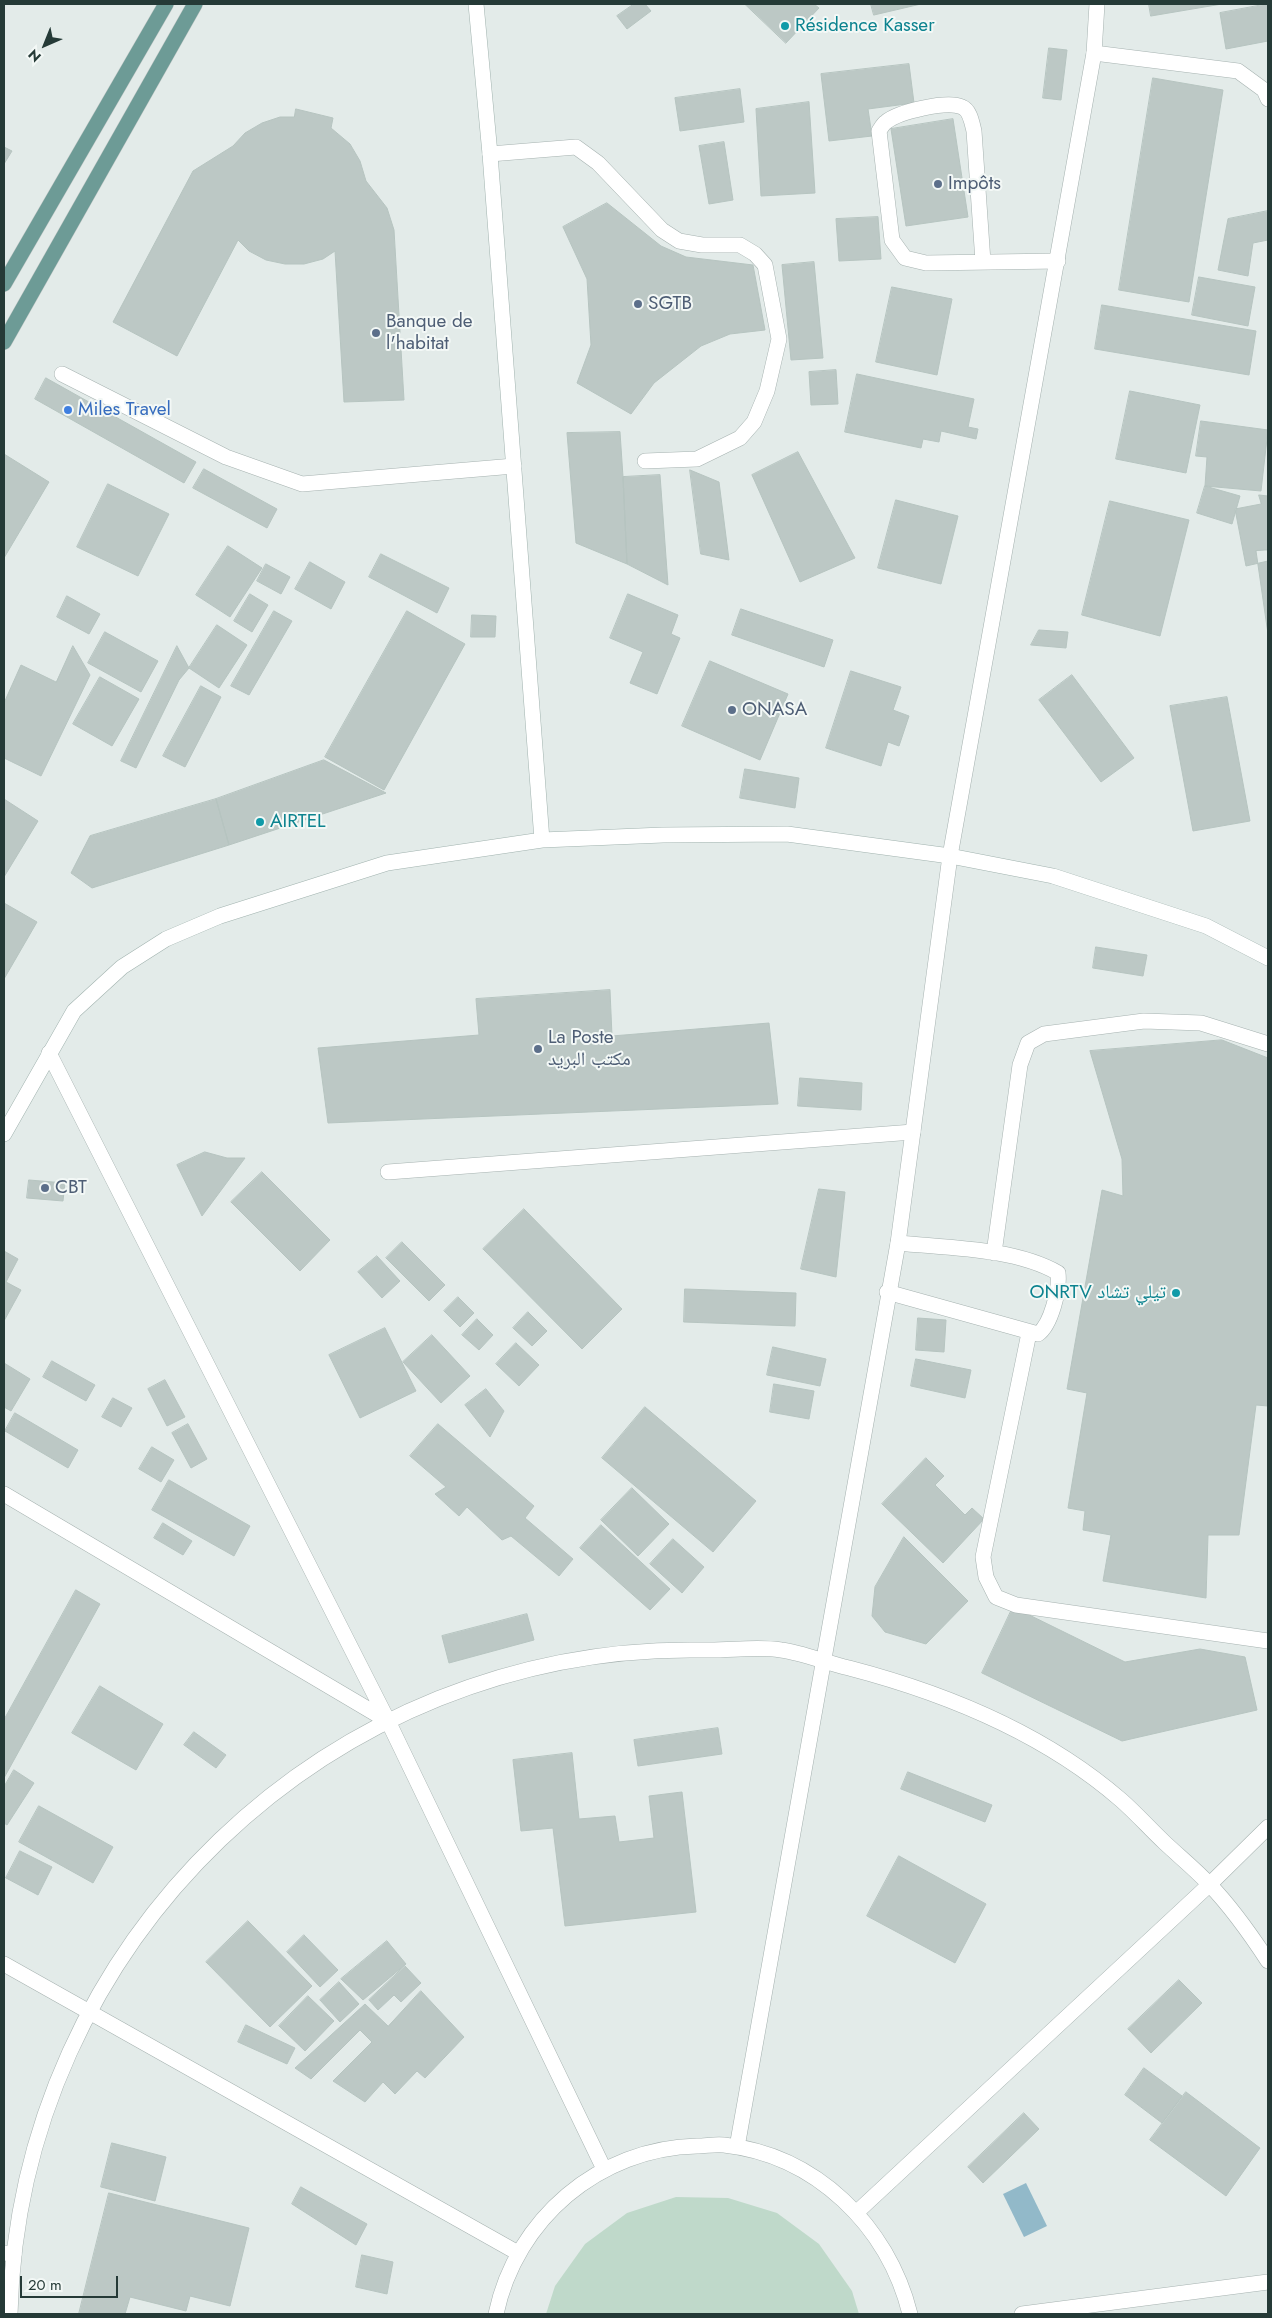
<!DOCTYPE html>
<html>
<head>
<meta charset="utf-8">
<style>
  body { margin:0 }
  #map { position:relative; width:1272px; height:2318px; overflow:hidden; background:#e3ebe9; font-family:Jost,sans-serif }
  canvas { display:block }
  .frame { position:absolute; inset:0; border:5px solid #253a37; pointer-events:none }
  .north { position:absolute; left:20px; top:20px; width:50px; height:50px; -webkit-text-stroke:4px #f3f8f6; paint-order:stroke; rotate:224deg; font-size:14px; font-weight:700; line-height:20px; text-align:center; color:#253a37 }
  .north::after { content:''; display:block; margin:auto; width:18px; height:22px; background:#253a37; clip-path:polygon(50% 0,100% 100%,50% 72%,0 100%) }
  .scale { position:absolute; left:20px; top:2276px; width:98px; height:22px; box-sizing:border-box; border:2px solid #253a37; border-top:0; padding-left:6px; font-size:15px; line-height:18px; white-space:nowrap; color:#253a37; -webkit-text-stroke:4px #f3f8f6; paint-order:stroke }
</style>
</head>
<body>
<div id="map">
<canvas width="1272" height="2318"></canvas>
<div class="frame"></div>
<div class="north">N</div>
<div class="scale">20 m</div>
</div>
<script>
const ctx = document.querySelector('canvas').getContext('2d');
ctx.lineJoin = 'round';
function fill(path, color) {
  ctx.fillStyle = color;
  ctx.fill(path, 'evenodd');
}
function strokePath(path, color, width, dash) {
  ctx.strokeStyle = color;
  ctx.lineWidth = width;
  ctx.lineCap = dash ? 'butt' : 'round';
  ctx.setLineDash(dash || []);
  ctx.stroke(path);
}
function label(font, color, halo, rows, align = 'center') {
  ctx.font = font + ' Jost,"Noto Naskh Arabic",sans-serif';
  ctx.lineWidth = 4;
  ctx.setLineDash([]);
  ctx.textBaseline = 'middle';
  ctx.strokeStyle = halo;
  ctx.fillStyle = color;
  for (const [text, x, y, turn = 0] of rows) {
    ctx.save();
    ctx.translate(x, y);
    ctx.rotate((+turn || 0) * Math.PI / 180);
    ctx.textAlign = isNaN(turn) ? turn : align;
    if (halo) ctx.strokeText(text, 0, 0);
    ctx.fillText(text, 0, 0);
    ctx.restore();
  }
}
fill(new Path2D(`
  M 676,2197 L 728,2198 L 777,2213 L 819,2244 L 852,2291 L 859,2314 L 546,2314 L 555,2286 L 585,2244 L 627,2213 Z`), '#bfd9ca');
fill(new Path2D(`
  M 1026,2183 L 1047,2226 L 1024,2237 L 1003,2194 Z`), '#92b9c9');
const building = new Path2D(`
  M 634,4 L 645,4 L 651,11 L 627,29 L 617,16 Z
  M 745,4 L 814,4 L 819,8 L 786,43 Z
  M 871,4 L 921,4 L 874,15 Z
  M 1149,4 L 1222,4 L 1151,16 Z
  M 1268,4 L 1268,41 L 1226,49 L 1220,13 Z
  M 1049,48 L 1067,50 L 1061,100 L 1043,98 Z
  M 909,64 L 914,103 L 868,109 L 872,136 L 829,141 L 821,74 Z
  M 1153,78 L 1223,90 L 1189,302 L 1119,290 Z
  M 740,89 L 744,122 L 680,131 L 675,98 Z
  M 809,102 L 815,193 L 761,196 L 756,109 Z
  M 296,109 L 333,118 L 331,128 L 350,144 L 360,161 L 366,181 L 387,208 L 394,230 L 404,400 L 344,402 L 335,251 L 323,259 L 304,264 L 285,264 L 266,260 L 249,251 L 238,240 L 177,356 L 113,322 L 193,171 L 233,146 L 245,133 L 262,123 L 280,117 L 294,117 Z
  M 953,119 L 968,217 L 906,226 L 891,129 Z
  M 724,142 L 733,200 L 709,204 L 699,146 Z
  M 4,147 L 12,151 L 4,164 Z
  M 607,203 L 661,246 L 686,257 L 753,265 L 765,330 L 730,334 L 701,346 L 654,383 L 631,414 L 577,383 L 591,345 L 587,279 L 563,227 Z
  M 1268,211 L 1268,240 L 1253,243 L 1248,276 L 1218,270 L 1228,219 Z
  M 878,217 L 881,259 L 839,261 L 836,219 Z
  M 814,262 L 823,358 L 791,360 L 782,265 Z
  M 1199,277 L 1255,287 L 1248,326 L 1192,315 Z
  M 892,287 L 952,299 L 937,375 L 876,362 Z
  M 1102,305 L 1256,331 L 1249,375 L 1095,349 Z
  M 836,370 L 838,404 L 811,405 L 809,372 Z
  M 857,374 L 974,399 L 968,427 L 978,429 L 976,439 L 941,431 L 939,442 L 923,439 L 921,448 L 845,432 Z
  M 46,378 L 196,462 L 184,483 L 35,399 Z
  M 1130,391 L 1200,405 L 1186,473 L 1116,459 Z
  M 1201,421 L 1268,430 L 1261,491 L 1205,486 L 1207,457 L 1196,456 Z
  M 620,432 L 623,477 L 627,564 L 576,543 L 567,433 Z
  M 798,452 L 855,558 L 800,582 L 752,475 Z
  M 4,454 L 49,482 L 4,558 Z
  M 204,469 L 277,509 L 267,528 L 193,488 Z
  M 690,470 L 719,482 L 729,560 L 701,554 Z
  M 660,475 L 668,585 L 627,564 L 623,477 Z
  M 108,484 L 169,514 L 138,576 L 77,547 Z
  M 1205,486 L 1240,496 L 1232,524 L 1197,513 Z
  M 1259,495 L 1268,496 L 1268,561 L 1246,566 L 1235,509 L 1261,504 Z
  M 896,500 L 958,516 L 941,584 L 878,568 Z
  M 1110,501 L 1189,520 L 1160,636 L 1082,615 Z
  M 228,546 L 262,568 L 230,617 L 196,595 Z
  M 1268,550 L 1268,634 L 1256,551 Z
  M 381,554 L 449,588 L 437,613 L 369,577 Z
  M 310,562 L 345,582 L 331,609 L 295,589 Z
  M 266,564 L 290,577 L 281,594 L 257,581 Z
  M 250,594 L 268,605 L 252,632 L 234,621 Z
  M 628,594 L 678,615 L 671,634 L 680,638 L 657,694 L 630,683 L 643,652 L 610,638 Z
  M 67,596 L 100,614 L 89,634 L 57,617 Z
  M 741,609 L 833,640 L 824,667 L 732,635 Z
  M 274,611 L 292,621 L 249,695 L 231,686 Z
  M 407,611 L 465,644 L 384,790 L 325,757 Z
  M 472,615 L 496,616 L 495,637 L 471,637 Z
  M 217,625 L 247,645 L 219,688 L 189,668 Z
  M 1039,630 L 1068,632 L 1066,648 L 1031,645 Z
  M 105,632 L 158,661 L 141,692 L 88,663 Z
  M 73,646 L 90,675 L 41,776 L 4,758 L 4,703 L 21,665 L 56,682 Z
  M 177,646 L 189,668 L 179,680 L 136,768 L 121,761 Z
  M 710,661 L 788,694 L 760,760 L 682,726 Z
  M 851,671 L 901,687 L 893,710 L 909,716 L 899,746 L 888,742 L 881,766 L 826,748 Z
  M 1072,675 L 1134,758 L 1101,782 L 1039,700 Z
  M 100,677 L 139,699 L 112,746 L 73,724 Z
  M 201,686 L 221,697 L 185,767 L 163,756 Z
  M 1227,697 L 1250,821 L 1193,831 L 1170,706 Z
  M 324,760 L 386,793 L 229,845 L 216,799 Z
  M 745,769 L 799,778 L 795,808 L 740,798 Z
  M 4,799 L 38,821 L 4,877 Z
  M 216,799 L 229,845 L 92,888 L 71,873 L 90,836 Z
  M 4,903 L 37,922 L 4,979 Z
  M 1096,947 L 1147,955 L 1143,976 L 1093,968 Z
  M 610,990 L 612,1036 L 769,1023 L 778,1104 L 328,1123 L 318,1048 L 479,1035 L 476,999 Z
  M 1222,1040 L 1268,1058 L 1268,1406 L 1256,1405 L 1239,1535 L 1208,1535 L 1206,1598 L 1103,1581 L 1111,1535 L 1083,1530 L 1085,1511 L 1068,1508 L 1087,1393 L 1067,1389 L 1102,1190 L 1123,1196 L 1122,1159 L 1090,1051 Z
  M 800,1078 L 862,1083 L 861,1110 L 798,1106 Z
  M 205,1152 L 227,1158 L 245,1158 L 202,1216 L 177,1165 Z
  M 262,1172 L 330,1240 L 300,1271 L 231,1202 Z
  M 29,1180 L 65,1183 L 63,1201 L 27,1198 Z
  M 819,1189 L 845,1192 L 836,1277 L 801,1269 Z
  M 524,1209 L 622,1309 L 582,1349 L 483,1249 Z
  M 402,1242 L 445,1285 L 429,1301 L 386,1258 Z
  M 4,1251 L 18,1259 L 6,1282 L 21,1290 L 4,1321 Z
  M 377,1256 L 400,1281 L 382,1298 L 358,1272 Z
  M 685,1289 L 796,1293 L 795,1326 L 684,1322 Z
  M 458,1297 L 474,1313 L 460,1327 L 444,1311 Z
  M 528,1312 L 547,1331 L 532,1346 L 513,1328 Z
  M 918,1318 L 946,1320 L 944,1352 L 916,1350 Z
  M 477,1319 L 493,1335 L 479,1350 L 462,1335 Z
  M 385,1328 L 416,1391 L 360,1418 L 329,1355 Z
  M 432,1335 L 470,1376 L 441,1403 L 403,1362 Z
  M 516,1343 L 539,1365 L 519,1386 L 496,1364 Z
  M 773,1347 L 826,1359 L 820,1386 L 767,1375 Z
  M 916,1359 L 971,1370 L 965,1398 L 911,1386 Z
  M 52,1361 L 95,1385 L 86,1401 L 43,1377 Z
  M 4,1363 L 30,1379 L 11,1411 L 4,1407 Z
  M 165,1380 L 185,1417 L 167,1426 L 148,1389 Z
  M 774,1384 L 814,1391 L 809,1419 L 770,1412 Z
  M 486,1389 L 504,1411 L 490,1437 L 465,1405 Z
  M 113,1398 L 132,1408 L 121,1427 L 102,1417 Z
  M 645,1407 L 756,1501 L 713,1552 L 602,1458 Z
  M 15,1413 L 78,1450 L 68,1468 L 5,1431 Z
  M 188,1424 L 207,1459 L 191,1468 L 172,1433 Z
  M 438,1424 L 534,1506 L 525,1518 L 573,1559 L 559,1576 L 511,1536 L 502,1540 L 467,1507 L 459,1516 L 435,1494 L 446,1487 L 410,1456 Z
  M 152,1447 L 174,1460 L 161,1482 L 139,1469 Z
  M 926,1458 L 944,1476 L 935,1485 L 965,1515 L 972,1508 L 984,1519 L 943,1563 L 882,1504 Z
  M 169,1480 L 250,1526 L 234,1556 L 152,1510 Z
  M 632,1488 L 669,1524 L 638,1556 L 601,1520 Z
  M 163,1523 L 192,1541 L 183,1555 L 154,1538 Z
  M 601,1525 L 670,1589 L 650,1610 L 580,1548 Z
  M 904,1537 L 968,1601 L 926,1644 L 885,1632 L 872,1616 L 875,1587 Z
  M 673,1539 L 704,1567 L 682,1593 L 650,1564 Z
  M 76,1590 L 100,1604 L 4,1778 L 4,1720 Z
  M 1013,1607 L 1125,1662 L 1200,1649 L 1245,1657 L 1257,1710 L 1122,1741 L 982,1673 Z
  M 527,1614 L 534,1640 L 449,1663 L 442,1636 Z
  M 100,1686 L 163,1724 L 136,1770 L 72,1733 Z
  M 718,1728 L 722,1754 L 638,1766 L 634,1740 Z
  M 194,1732 L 226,1755 L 216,1768 L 184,1745 Z
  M 572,1753 L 579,1819 L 615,1816 L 619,1842 L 654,1838 L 649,1796 L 682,1792 L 696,1912 L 565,1926 L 553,1828 L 521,1831 L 513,1760 Z
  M 14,1770 L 34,1783 L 7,1825 L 4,1823 L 4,1787 Z
  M 908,1772 L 992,1805 L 985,1822 L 901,1789 Z
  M 39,1806 L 113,1847 L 93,1883 L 19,1842 Z
  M 20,1851 L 52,1867 L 38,1895 L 6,1878 Z
  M 899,1856 L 986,1904 L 955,1963 L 867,1916 Z
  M 248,1921 L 312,1986 L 270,2027 L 206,1962 Z
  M 304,1935 L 338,1970 L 320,1987 L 287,1952 Z
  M 387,1941 L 406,1964 L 363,2000 L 341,1979 Z
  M 405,1966 L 421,1983 L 401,2002 L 394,1995 L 378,2010 L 369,2000 Z
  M 1179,1980 L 1202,2003 L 1151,2053 L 1128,2029 Z
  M 339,1982 L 359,2004 L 340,2022 L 320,2000 Z
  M 421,1991 L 464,2037 L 425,2078 L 417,2071 L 395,2094 L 383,2082 L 365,2102 L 333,2081 L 372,2042 L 360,2030 L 311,2079 L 295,2068 L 365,2004 L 388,2026 Z
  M 308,1996 L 334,2021 L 305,2051 L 279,2026 Z
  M 246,2025 L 295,2048 L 287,2064 L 238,2042 Z
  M 1144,2068 L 1182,2096 L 1162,2123 L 1125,2095 Z
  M 1186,2092 L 1260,2148 L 1226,2196 L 1150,2140 Z
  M 1024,2113 L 1039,2129 L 983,2183 L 968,2167 Z
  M 112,2143 L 166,2157 L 155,2201 L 101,2187 Z
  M 301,2187 L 367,2224 L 356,2245 L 292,2204 Z
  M 109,2193 L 249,2228 L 230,2306 L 190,2296 L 186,2311 L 130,2297 L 125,2314 L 79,2314 Z
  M 362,2255 L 393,2262 L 387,2294 L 356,2287 Z`);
fill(building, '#bcc8c5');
strokePath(building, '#b6c4c0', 1);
const lane = new Path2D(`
  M 1094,53 L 1238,71 L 1264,90 L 1268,99
  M 490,154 L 576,147 L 598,163 L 662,230 L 679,241 L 702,245 L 740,245 L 755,254 L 765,265 L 779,339 L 767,391 L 754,422 L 740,438 L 697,459 L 645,461
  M 983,262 L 974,131 C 972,123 970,110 962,107 C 947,100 898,112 886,122 C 883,124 881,128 879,131 L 892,240 L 905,258 L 926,263 L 1058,261
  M 62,374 L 226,457 L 302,484 L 514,466
  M 388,1172 L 913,1132
  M 994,1253 L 1020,1065 L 1028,1043 L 1044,1034 L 1144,1021 L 1201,1023 L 1268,1044
  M 887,1292 L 1038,1334 C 1051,1325 1060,1289 1058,1273 C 1015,1248 947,1248 898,1243
  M 1029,1333 L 983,1557 L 986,1577 L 996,1597 L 1016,1605 L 1268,1641
  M 4,2253 L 14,2254`);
const street = new Path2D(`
  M 49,1053 L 388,1721 L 604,2169
  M 4,1494 L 388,1721
  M 4,1964 L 518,2253
  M 737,2147 L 898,1243 L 950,856 L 1094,53 L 1097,4
  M 857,2212 L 1210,1884 L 1268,1827
  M 10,2314 C 19,1942 330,1643 703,1650 C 729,1651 755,1646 781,1650 C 804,1653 826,1663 849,1668 C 945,1693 1045,1734 1121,1800 C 1137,1814 1150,1829 1165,1843 C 1180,1857 1196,1870 1210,1885 C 1232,1908 1251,1935 1268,1961
  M 496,2314 C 516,2219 599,2148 697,2146 C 706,2146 715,2144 724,2145 C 816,2155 888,2226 910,2314
  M 1022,2314 L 1268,2282`);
const secondary = new Path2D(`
  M 476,4 L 490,154 L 542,840
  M 4,1134 L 74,1011 L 122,967 L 166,939 L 220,916 L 387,863 L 542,840 L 663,835 L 787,834 L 950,856 L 1053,876 L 1206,926 L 1268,958`);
const primary = new Path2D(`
  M 4,284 L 166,4
  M 4,342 L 195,4`);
strokePath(lane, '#a6b2b0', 16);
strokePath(street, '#a6b2b0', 16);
strokePath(secondary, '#a0b2ae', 16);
strokePath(primary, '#c2c8c7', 16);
strokePath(lane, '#fff', 15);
strokePath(street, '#fff', 15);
strokePath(secondary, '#fff', 15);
strokePath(primary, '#6d9b96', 15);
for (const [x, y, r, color] of [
  [785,26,5,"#0f9aa8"],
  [938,184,5,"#5c6f8a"],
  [638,304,5,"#5c6f8a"],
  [376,333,5,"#5c6f8a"],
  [68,410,5,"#3f7fe0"],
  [732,710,5,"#5c6f8a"],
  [260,822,5,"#0f9aa8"],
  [538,1049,5,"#5c6f8a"],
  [45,1188,5,"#5c6f8a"],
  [1176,1293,5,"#0f9aa8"]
]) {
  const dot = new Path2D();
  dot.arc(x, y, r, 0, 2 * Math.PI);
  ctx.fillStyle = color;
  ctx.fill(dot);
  strokePath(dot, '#f3f8f6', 2);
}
label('19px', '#0d838f', '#f3f8f6', [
  ["Résidence Kasser",795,26],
  ["AIRTEL",270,822],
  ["ONRTV تيلي تشاد",1166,1293,"right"]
], 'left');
label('19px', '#4e5e75', '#f3f8f6', [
  ["Impôts",948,184],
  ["SGTB",648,304],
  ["Banque de",386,322],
  ["l'habitat",386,344],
  ["ONASA",742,710],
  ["La Poste",548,1038],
  ["مكتب البريد",548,1060],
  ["CBT",55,1188]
], 'left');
label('19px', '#366cbe', '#f3f8f6', [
  ["Miles Travel",78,410]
], 'left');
</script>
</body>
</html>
